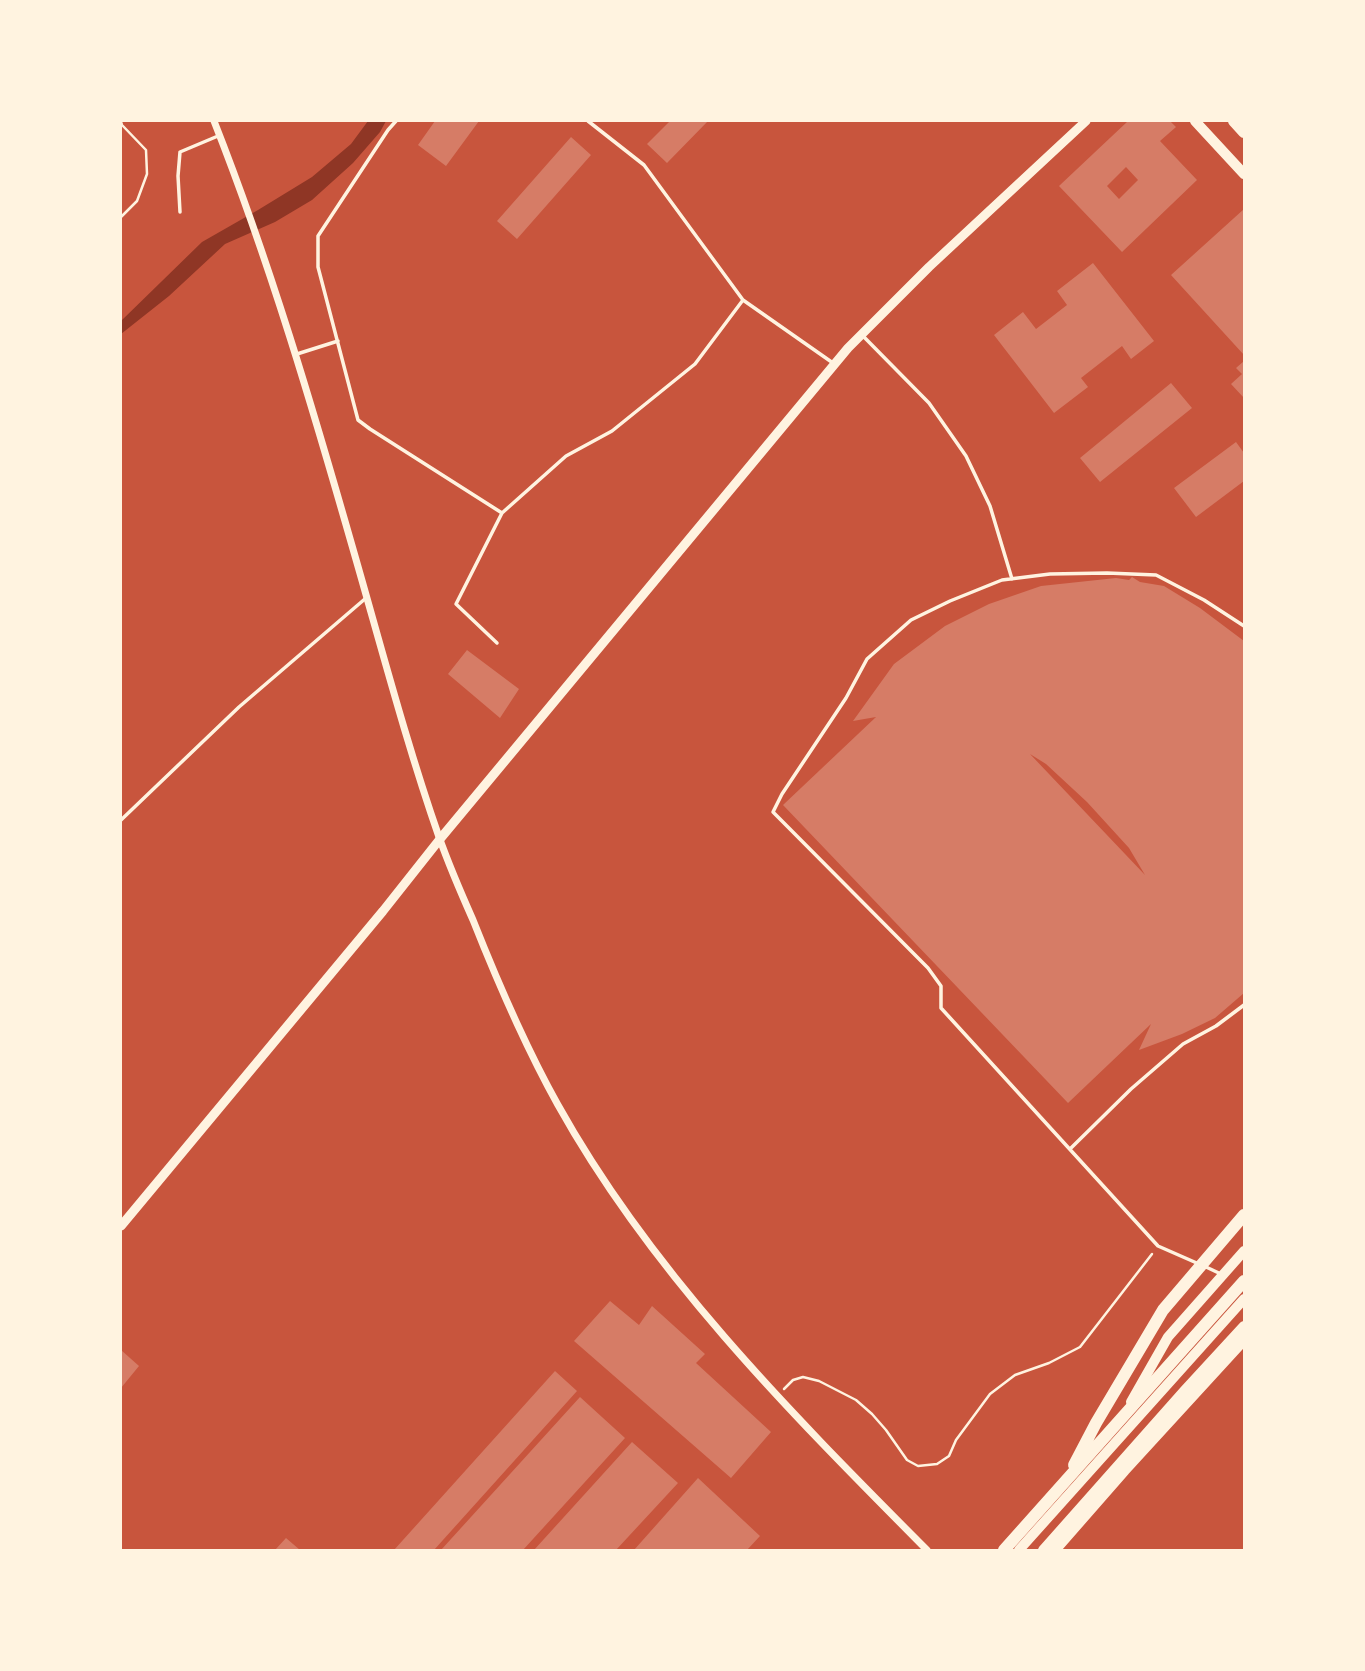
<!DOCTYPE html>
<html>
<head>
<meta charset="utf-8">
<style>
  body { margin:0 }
  #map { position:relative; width:1365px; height:1671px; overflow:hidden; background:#c8553d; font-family:"Asap Condensed",sans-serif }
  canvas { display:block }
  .frame { position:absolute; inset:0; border:122px solid #fff3e0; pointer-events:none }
</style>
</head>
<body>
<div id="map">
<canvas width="1365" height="1671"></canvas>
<div class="frame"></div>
</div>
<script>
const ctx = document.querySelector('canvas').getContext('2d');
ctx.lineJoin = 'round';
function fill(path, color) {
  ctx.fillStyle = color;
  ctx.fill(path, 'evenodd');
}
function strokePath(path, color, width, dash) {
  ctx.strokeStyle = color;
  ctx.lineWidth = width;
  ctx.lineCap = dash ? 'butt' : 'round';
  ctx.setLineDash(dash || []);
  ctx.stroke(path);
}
fill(new Path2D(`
  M 368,121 L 386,121 L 380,132 L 353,163 L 312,200 L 275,222 L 225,244 L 169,296 L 121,334 L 121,321 L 202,242 L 258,210 L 312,177 L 351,144 Z`), '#8f3625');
fill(new Path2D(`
  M 435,121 L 479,121 L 446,166 L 418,145 Z
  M 670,121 L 708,121 L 667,163 L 647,144 Z
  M 1128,121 L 1170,121 L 1176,127 L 1160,141 L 1197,180 L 1122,252 L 1059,186 ZM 1126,167 L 1138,180 L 1119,199 L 1107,186 Z
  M 571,137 L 591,155 L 517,239 L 497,221 Z
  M 1244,209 L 1244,355 L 1171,275 Z
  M 1093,263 L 1154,341 L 1131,359 L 1122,346 L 1081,378 L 1088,387 L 1054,413 L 994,335 L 1023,312 L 1036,329 L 1067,305 L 1057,291 Z
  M 1244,361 L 1244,398 L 1231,384 L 1242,374 L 1236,368 Z
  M 1171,383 L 1192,408 L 1100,482 L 1080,458 Z
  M 1236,442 L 1244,453 L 1244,481 L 1196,517 L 1174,488 Z
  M 1132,577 L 1140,582 L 1164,586 L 1200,608 L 1244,641 L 1244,993 L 1215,1018 L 1182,1034 L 1139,1050 L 1151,1024 L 1068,1103 L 783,805 L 876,717 L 853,721 L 894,664 L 945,626 L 989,604 L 1041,586 L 1116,578 L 1129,580 ZM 1030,754 L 1046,764 L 1087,802 L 1129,848 L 1145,875 Z
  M 467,650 L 519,689 L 500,718 L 448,674 Z
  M 610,1301 L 639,1325 L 652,1306 L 705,1354 L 696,1363 L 771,1432 L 731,1478 L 574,1341 Z
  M 121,1350 L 139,1366 L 121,1388 Z
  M 555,1371 L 577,1391 L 434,1550 L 394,1550 Z
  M 580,1397 L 625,1438 L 523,1550 L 441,1550 Z
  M 632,1442 L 678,1483 L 616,1550 L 534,1550 Z
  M 698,1478 L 760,1536 L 747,1550 L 634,1550 Z
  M 286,1538 L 300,1550 L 275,1550 Z`), '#d67c66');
strokePath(new Path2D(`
  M 121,122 L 122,125 L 146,150 L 147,174 L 137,201 L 121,217
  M 784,1389 L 793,1380 L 803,1377 L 819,1381 L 856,1400 L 872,1414 L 886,1430 L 907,1460 L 918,1466 L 937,1464 L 949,1456 L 956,1440 L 990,1394 L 1015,1375 L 1049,1363 L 1080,1347 L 1152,1254`), '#fff3e0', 2.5);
strokePath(new Path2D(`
  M 396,121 L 388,130 L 318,236 L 318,267 L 358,420 L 370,429 L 502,513
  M 588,121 L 644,165 L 743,300 L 833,363
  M 180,212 L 178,176 L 180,152 L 218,136
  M 862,335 L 929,403 L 966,456 L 990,506 L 1012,579
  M 297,354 L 338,341
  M 497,643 L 456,604 L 502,513 L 566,456 L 612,431 L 695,364 L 743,300
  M 121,820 L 239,707 L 366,598
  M 1070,1149 L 1131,1089 L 1183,1044 L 1216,1026 L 1244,1005
  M 1199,1264 L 1158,1246 L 941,1008 L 941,986 L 928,968 L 773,812 L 782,794 L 846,698 L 867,659 L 911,620 L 950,601 L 1002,580 L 1050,574 L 1107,573 L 1156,575 L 1204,600 L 1244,626
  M 1206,1267 L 1221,1274`), '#fff3e0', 3.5);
strokePath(new Path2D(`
  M 214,121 C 270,263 313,409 355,556 C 382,650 407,745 439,837 C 449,865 461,893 473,920 C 498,983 525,1046 558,1105 C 652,1274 792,1414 927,1550`), '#fff3e0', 7);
strokePath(new Path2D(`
  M 121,1226 L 383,911 L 440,839 L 848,348 L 929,267 L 1086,121`), '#fff3e0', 9);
strokePath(new Path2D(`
  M 1195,121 L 1244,174
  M 1243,121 L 1244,122
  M 1131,1402 L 1168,1337 L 1244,1251
  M 1019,1550 L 1244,1299
  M 1043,1550 L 1184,1391 L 1244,1326`), '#fff3e0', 10);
strokePath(new Path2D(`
  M 1234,121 L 1244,132
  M 1074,1465 L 1096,1423 L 1163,1310 L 1244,1215
  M 1004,1550 L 1244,1281
  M 1054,1550 L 1124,1470 L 1244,1339`), '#fff3e0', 12);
</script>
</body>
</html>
